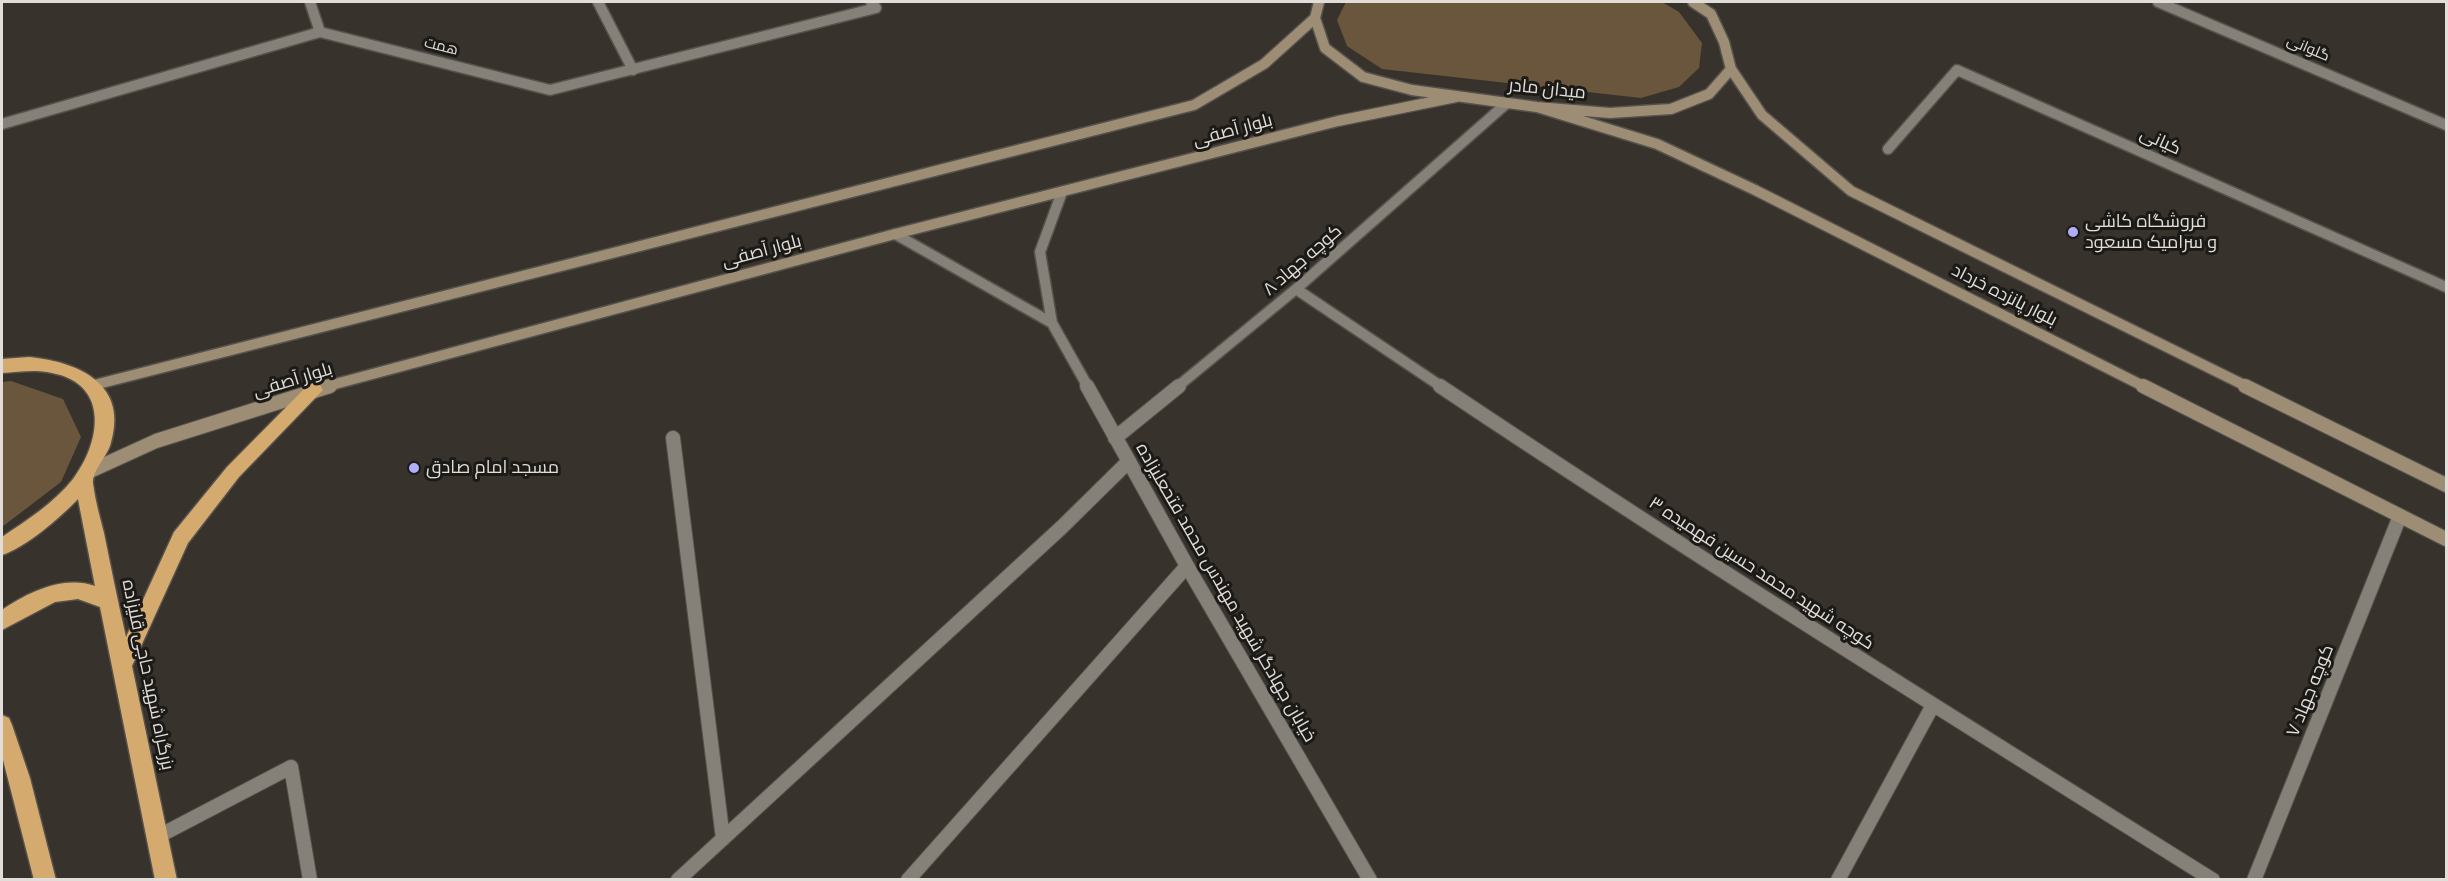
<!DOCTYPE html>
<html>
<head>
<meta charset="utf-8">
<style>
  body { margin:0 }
  #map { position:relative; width:2448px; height:881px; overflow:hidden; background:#37322c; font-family:"Roboto Condensed",sans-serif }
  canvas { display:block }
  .frame { position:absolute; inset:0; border:3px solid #e1deda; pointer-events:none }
</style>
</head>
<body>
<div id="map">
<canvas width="2448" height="881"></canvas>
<div class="frame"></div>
</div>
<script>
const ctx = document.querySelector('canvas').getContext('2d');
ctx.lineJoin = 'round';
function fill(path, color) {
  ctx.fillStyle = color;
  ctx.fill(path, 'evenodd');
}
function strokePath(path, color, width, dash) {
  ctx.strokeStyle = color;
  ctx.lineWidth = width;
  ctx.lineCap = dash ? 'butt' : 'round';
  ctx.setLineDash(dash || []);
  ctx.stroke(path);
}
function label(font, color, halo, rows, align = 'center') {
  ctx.font = font + ' "Roboto Condensed",Cairo,sans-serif';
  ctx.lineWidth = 6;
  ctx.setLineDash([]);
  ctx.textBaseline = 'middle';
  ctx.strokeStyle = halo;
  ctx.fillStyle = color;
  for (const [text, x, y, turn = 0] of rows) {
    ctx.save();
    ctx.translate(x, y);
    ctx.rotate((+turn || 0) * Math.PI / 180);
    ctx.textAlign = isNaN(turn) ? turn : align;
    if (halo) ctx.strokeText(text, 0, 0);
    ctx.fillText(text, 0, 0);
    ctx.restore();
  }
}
fill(new Path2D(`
  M 1346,2 L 1662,2 L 1679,12 L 1702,43 L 1699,68 L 1679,87 L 1641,98 L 1382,69 L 1347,46 L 1337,20 Z
  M 11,381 L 63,399 L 81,437 L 61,482 L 2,527 L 2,382 Z`), '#69563c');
const streetFar1 = new Path2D(`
  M 310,2 L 320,32
  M 598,2 L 633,70
  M 2158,2 L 2446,125
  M 2,124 L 320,32 L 550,90 L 876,8 L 871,2
  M 1888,149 L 1957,70 L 2446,287
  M 1062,192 L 1040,252 L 1052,323 L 1088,387
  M 895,234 L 1052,323
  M 1296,289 L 1442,387
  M 1177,387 L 1296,289 L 1507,103`);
const street = new Path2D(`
  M 1087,386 L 1187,566 L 1370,880
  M 1440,386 C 1694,556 1954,718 2213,880
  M 673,438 L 723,839
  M 1115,438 L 1179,386
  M 157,837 L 291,767 L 310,880
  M 678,880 L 1062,527 L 1129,461
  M 908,880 L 1187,566
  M 1838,880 L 1933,705
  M 2254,880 L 2400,516`);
const secondaryFar1 = new Path2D(`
  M 1319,2 L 1315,18 L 1325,48 L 1363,77 L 1412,90 L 1537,107 L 1610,113 L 1671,109 L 1709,94 L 1731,69 L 1724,42 L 1711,14 L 1693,2
  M 1731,69 L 1762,115 L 1851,191 L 2248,387
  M 1537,107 L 1657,144 L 1755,190 L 2145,387
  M 94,385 L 1194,105 L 1264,64 L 1315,18
  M 324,387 L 895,234 L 1338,121 L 1456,97`);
const secondary = new Path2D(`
  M 2143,386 L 2446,539
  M 2245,386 L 2446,485
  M 88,472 L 156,441 L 330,386`);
const highway = new Path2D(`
  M 29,357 C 80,362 130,385 110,446 C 106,457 92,472 93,483 C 95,500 100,517 104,533 C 111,568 118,602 126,637 L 174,532 L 227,467 L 308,385 L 314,383 L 320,385 L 323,390 L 239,477 L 188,543 L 132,666 L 177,880 L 155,880 L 100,607 L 78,599 L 55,602 L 2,630 L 2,610 C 28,592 64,575 95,586 L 78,499 C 61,517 25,548 2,555 L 2,537 C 27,520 54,503 73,479 C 101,442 110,384 52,373 C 35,369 19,372 2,373 L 2,359 Z
  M 2,715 L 9,718 L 12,725 L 30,778 L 56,880 L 34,880 L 2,756 Z`);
strokePath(streetFar1, '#55514b', 13);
strokePath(street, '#55514b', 16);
strokePath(secondaryFar1, '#55514b', 13);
strokePath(secondary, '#55514b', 16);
strokePath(highway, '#55514b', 3);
strokePath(streetFar1, '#858078', 10);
strokePath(street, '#858078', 14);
strokePath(secondaryFar1, '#9d8d75', 10);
strokePath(secondary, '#9d8d75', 14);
fill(highway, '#d4aa6e');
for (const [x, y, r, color] of [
  [2073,232,6,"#b0aefa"],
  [414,468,6,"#b0aefa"]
]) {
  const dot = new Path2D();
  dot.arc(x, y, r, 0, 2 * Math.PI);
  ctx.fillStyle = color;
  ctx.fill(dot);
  strokePath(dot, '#1c1a17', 2);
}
label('15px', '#e1deda', '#1c1a17', [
  ["همت",441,47,14],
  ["گلوانی",2308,49,23]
]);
label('18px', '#e1deda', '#1c1a17', [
  ["میدان مادر",1547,90,6],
  ["بلوار آصفی",1233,131,-15],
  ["کیانی",2160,142,24],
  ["بلوار آصفی",762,252,-15],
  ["کوچه جهاد ۸",1303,261,-41],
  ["بلوار پانزده خرداد",2004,296,27],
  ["بلوار آصفی",293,381,-17],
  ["کوچه شهید محمد حسین فهمیده ۳",1761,574,33],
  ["خیابان جهادگر شهید مهندس محمد فتحعلیزاده",1225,593,60],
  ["بزرگراه شهید حاجی قلیزاده",147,675,78],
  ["کوچه جهاد ۷",2311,691,-68]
]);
label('18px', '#e1deda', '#1c1a17', [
  ["فروشگاه کاشی",2085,222],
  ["و سرامیک مسعود",2085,243],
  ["مسجد امام صادق",426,468]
], 'left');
</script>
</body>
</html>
